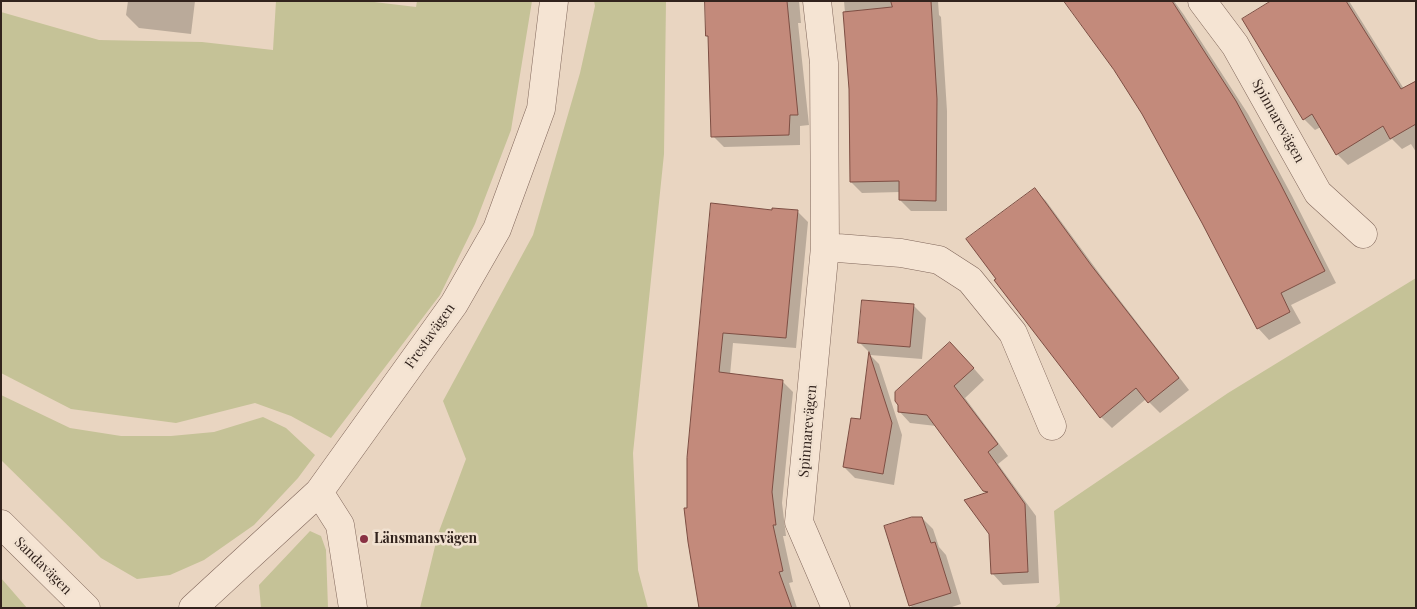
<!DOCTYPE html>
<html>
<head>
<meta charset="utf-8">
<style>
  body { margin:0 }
  #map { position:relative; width:1417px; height:609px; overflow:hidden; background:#e9d5c1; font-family:"Playfair Display",serif }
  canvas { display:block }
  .frame { position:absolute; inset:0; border:2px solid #32231d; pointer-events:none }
</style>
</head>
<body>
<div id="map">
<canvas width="1417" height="609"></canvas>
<div class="frame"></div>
</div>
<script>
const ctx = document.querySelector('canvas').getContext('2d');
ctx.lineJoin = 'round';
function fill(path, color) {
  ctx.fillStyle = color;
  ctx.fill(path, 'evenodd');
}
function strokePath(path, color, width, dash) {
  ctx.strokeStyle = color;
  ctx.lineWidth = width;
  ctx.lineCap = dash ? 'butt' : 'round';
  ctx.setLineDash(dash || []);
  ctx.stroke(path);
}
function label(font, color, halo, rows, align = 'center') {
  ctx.font = font + ' "Playfair Display",serif';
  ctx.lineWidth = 5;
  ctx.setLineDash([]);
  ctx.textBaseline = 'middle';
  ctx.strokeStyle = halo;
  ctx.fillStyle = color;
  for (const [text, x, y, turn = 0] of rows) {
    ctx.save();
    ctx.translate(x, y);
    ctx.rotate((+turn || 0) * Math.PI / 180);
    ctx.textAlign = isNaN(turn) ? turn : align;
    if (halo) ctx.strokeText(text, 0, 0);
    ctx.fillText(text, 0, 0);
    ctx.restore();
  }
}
fill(new Path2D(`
  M 276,1 L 366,1 L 416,7 L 417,1 L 532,1 L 511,130 L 475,224 L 440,295 L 331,438 L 291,416 L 255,403 L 176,423 L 71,409 L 1,373 L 1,12 L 99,40 L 202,42 L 273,50 Z
  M 594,1 L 666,1 L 664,154 L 633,453 L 638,570 L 648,608 L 420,608 L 438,534 L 466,459 L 443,401 L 533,235 L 580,73 L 595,6 Z
  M 1416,278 L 1416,608 L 1054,608 L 1060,603 L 1054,511 L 1228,393 Z
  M 1,395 L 70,428 L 121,436 L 171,436 L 214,432 L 263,417 L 286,428 L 315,455 L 298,478 L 254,525 L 204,560 L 170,575 L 137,579 L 101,558 L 1,460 Z
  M 310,531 L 321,536 L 326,550 L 328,608 L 261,608 L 259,585 Z
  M 1,578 L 27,608 L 1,608 Z`), '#c5c297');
fill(new Path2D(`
  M 128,1 L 195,1 L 191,34 L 139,28 L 126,15 Z
  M 706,1 L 799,1 L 801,23 L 798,23 L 809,125 L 800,126 L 800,145 L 724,147 L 713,136 L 709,38 L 707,36 Z
  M 844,1 L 938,1 L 939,15 L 941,17 L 947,111 L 947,211 L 911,211 L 900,200 L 900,192 L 862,193 L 851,182 L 849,61 Z
  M 1065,1 L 1174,1 L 1184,15 L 1248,114 L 1292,196 L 1336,283 L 1291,305 L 1301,323 L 1269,340 L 1258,328 L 1203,222 L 1143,114 L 1115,70 Z
  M 1273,1 L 1349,1 L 1404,89 L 1416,87 L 1416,152 L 1411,144 L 1402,149 L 1392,139 L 1348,165 L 1337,154 L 1321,127 L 1315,130 L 1304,119 Z
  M 1035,190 L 1046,201 L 1102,277 L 1189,390 L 1160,413 L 1146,399 L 1112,428 L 1101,417 L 996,280 Z
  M 712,205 L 773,212 L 797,211 L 808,222 L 796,348 L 733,343 L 730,375 L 782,381 L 793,392 L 782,503 L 786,536 L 783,536 L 793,582 L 789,583 L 797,608 L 703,608 L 689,509 Z
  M 913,305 L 926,318 L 922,359 L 870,355 L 879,364 L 902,435 L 894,485 L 855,478 L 844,467 L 862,421 L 870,353 L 860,343 Z
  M 962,355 L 984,380 L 965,398 L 1008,456 L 998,464 L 1036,516 L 1039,583 L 1003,585 L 992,573 L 987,494 L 936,426 L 910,423 L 899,411 Z
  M 922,518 L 933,529 L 939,547 L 946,555 L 961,604 L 949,608 L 913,608 L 910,605 Z`), '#0003');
const building = new Path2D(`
  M 705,1 L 787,1 L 798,115 L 790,115 L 789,135 L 711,137 L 708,36 L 706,36 Z
  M 891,1 L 931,1 L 937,99 L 936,201 L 899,200 L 899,181 L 850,182 L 849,89 L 843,12 L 892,7 Z
  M 1064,1 L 1172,1 L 1236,101 L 1280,183 L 1325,271 L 1281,293 L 1290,312 L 1257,329 L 1202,223 L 1142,114 L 1114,70 Z
  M 1271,1 L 1346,1 L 1401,89 L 1416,81 L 1416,124 L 1390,139 L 1383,126 L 1336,155 L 1312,114 L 1303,120 L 1242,19 Z
  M 1035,188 L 1091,265 L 1179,378 L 1148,403 L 1136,388 L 1100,418 L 994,280 L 996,279 L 966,239 Z
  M 711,203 L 772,210 L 772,208 L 798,210 L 786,338 L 723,333 L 719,372 L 783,380 L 772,492 L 776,525 L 773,525 L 783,571 L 779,572 L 792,608 L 699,608 L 688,542 L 684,508 L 687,508 L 687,458 Z
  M 862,300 L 914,304 L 910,347 L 858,343 Z
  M 950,342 L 974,368 L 954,386 L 998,444 L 988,452 L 1025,504 L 1028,572 L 991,574 L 989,534 L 964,500 L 988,492 L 983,491 L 927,415 L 898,412 L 898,405 L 895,401 L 895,392 Z
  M 869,352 L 892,423 L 883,474 L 843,467 L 851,418 L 860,419 Z
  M 912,517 L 922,517 L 931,543 L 935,542 L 951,593 L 909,606 L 884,526 Z`);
fill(building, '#c38a7b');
strokePath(building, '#7d4e43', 1);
const minor = new Path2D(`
  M 817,1 L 824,63 L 825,247 L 799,522 L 836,608
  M 1202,1 L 1235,45 L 1318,193 L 1363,234
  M 825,247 L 901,253 L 939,260 L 970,280 L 1013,333 L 1052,426
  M 319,492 L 340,525 L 353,608
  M 1,524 L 86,608
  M 193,608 L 319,492 L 454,304 L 497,229 L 541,109 L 554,1`);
strokePath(minor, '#80675b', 29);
strokePath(minor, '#f5e4d3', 28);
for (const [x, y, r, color] of [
  [364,539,5,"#893143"]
]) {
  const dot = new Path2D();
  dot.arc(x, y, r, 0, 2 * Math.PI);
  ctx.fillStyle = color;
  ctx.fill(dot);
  strokePath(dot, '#f1e1d0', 2);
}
label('14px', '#32231d', '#f1e1d0', [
  ["Spinnarevägen",1278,121,61],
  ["Frestavägen",430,336,-55],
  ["Spinnarevägen",808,431,-85],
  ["Sandavägen",43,566,45]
]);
label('bold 14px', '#32231d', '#f1e1d0', [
  ["Länsmansvägen",374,539]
], 'left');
</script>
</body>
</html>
